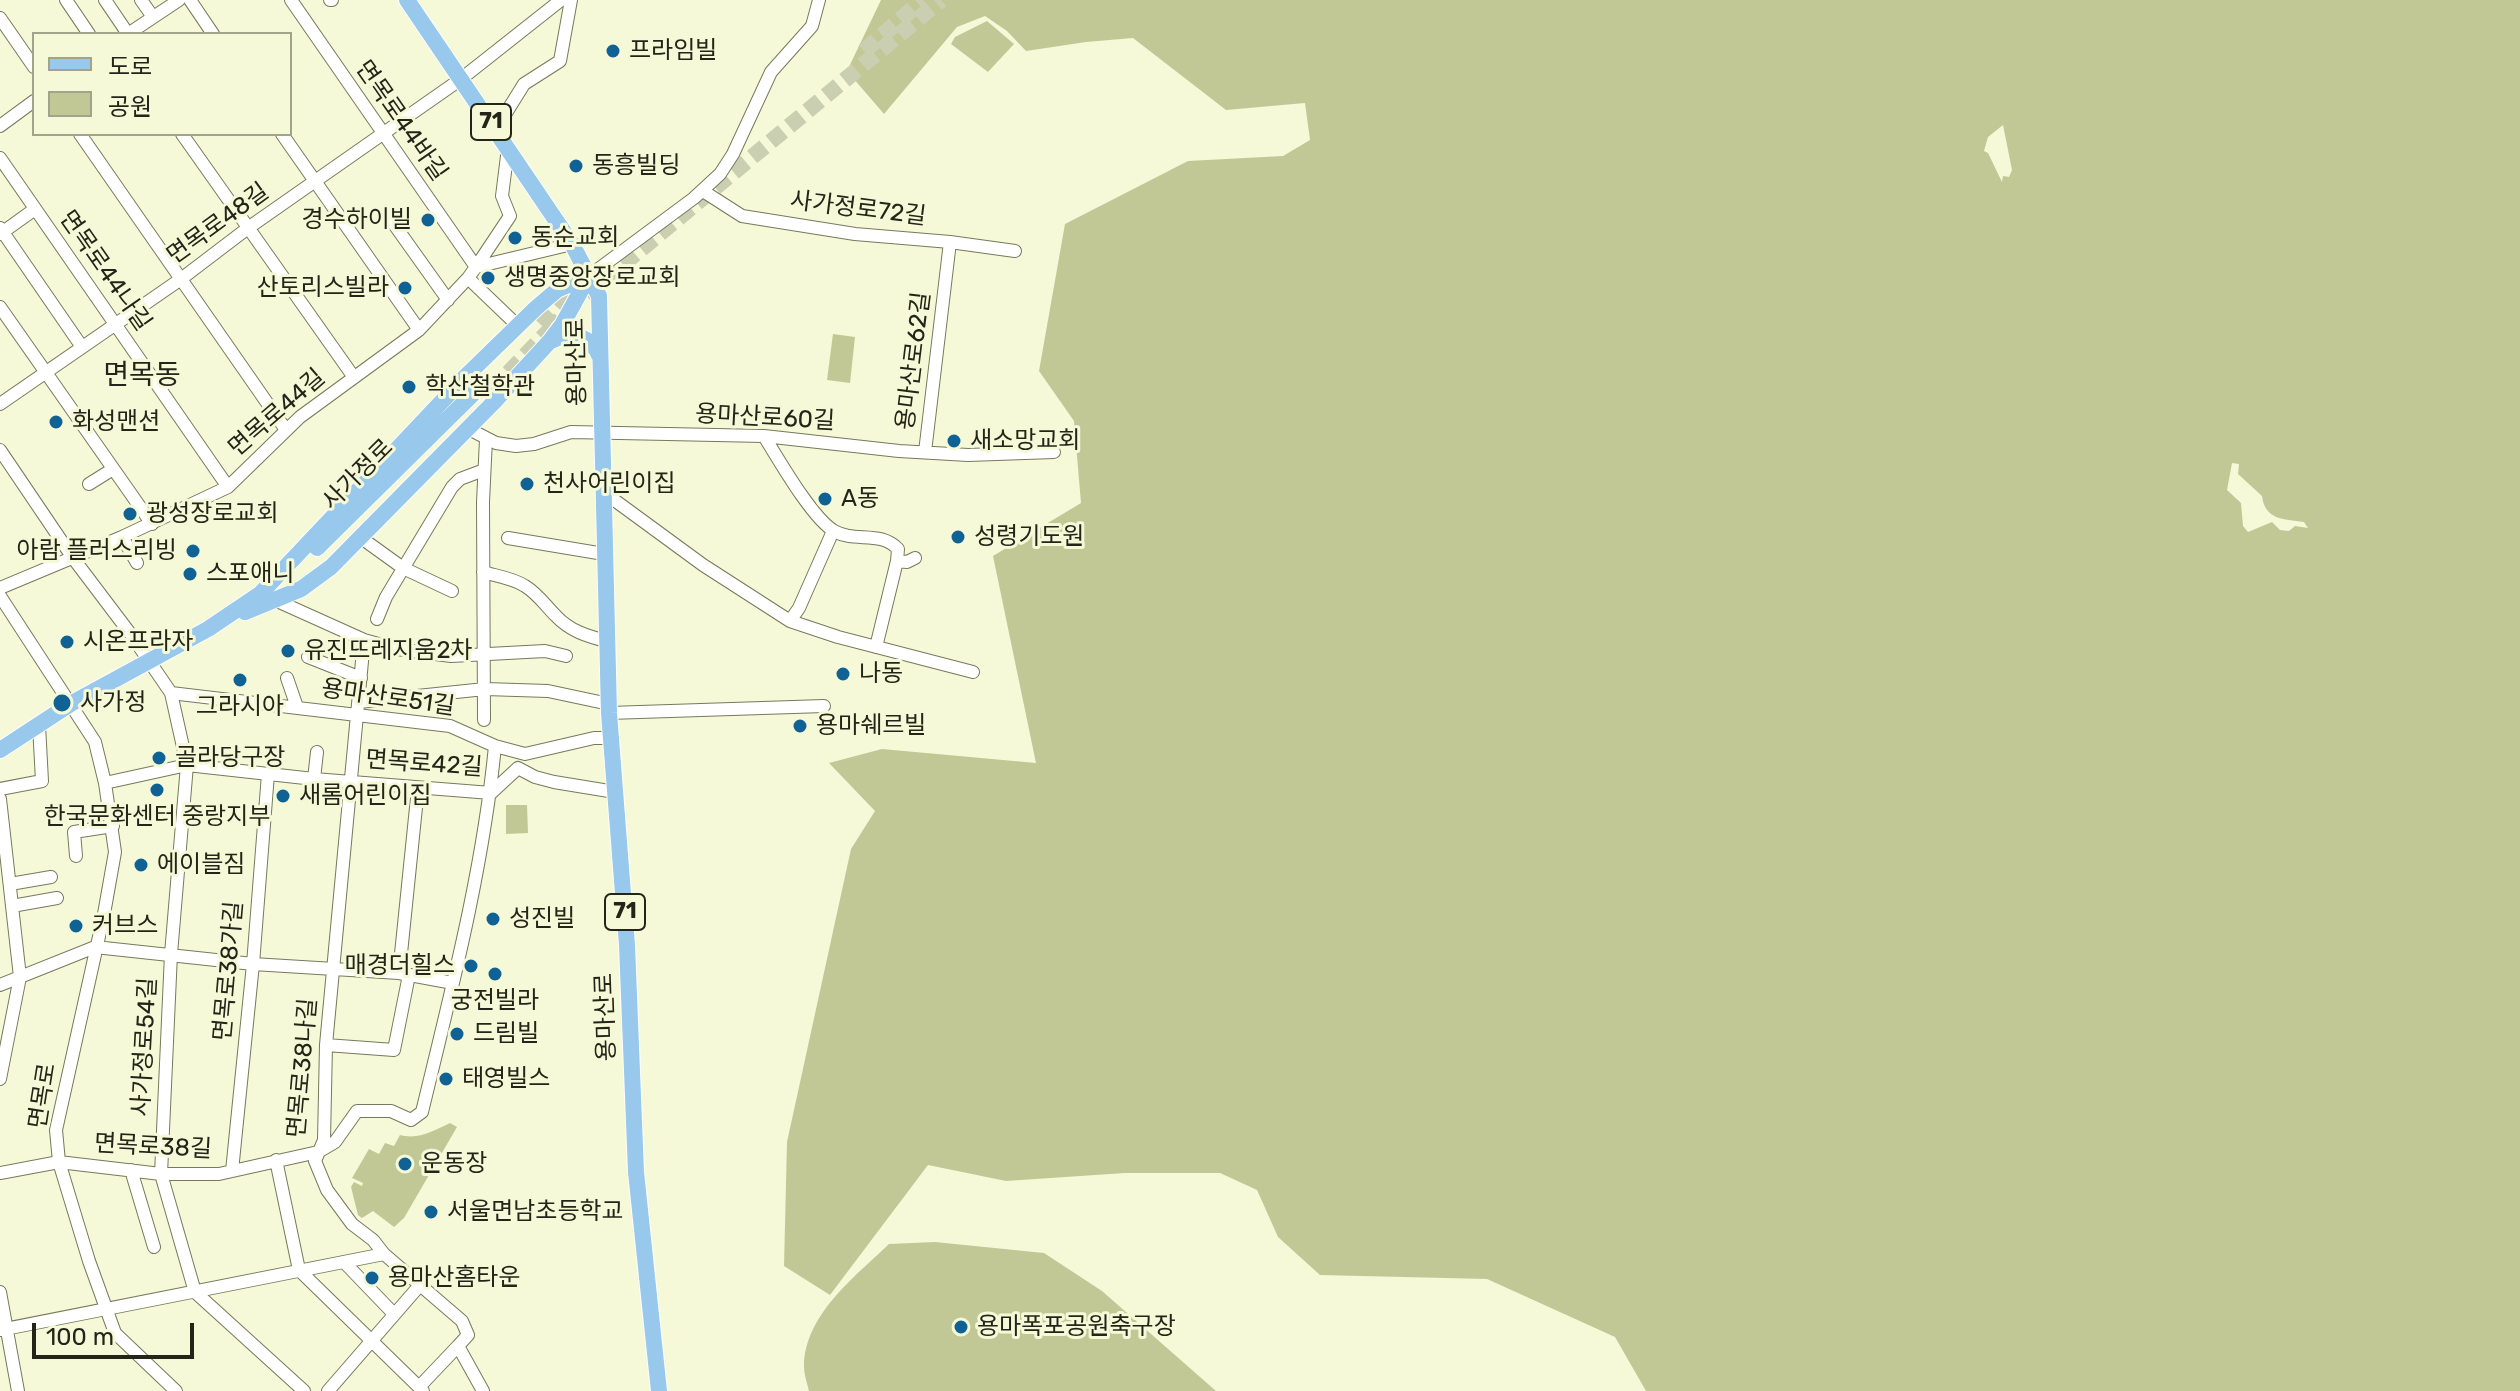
<!DOCTYPE html>
<html>
<head>
<meta charset="utf-8">
<style>
  body { margin:0 }
  #map { position:relative; width:2520px; height:1391px; overflow:hidden; background:#f5f9d7; font-family:Rubik,"Noto Sans KR",sans-serif }
  canvas { display:block }
  .legend { position:absolute; left:32px; top:32px; width:260px; height:104px; box-sizing:border-box; background:#f5f9d7; border:2px solid #a1a48b; margin:0; padding:10px 14px; list-style:none; font-size:24px; color:#232518 }
  .legend li { display:flex; align-items:center; gap:16px; height:40px }
  .legend b { width:40px; border:2px solid #a1a48b }
  .scale { position:absolute; left:32px; top:1323px; width:162px; height:36px; box-sizing:border-box; border:4px solid #232518; border-top:0; padding-left:10px; font-size:24px; line-height:28px; white-space:nowrap; color:#232518; -webkit-text-stroke:6px #f5f9d7; paint-order:stroke }
</style>
</head>
<body>
<div id="map">
<canvas width="2520" height="1391"></canvas>
<ul class="legend">
<li><b style="height:10px;background:#98c8ec"></b>도로</li>
<li><b style="height:22px;background:#c2c895"></b>공원</li>
</ul>
<div class="scale">100 m</div>
</div>
<script>
const ctx = document.querySelector('canvas').getContext('2d');
ctx.lineJoin = 'round';
function fill(path, color) {
  ctx.fillStyle = color;
  ctx.fill(path, 'evenodd');
}
function strokePath(path, color, width, dash) {
  ctx.strokeStyle = color;
  ctx.lineWidth = width;
  ctx.lineCap = dash ? 'butt' : 'round';
  ctx.setLineDash(dash || []);
  ctx.stroke(path);
}
function label(font, color, halo, rows, align = 'center') {
  ctx.font = font + ' Rubik,"Noto Sans KR",sans-serif';
  ctx.lineWidth = 6;
  ctx.setLineDash([]);
  ctx.textBaseline = 'middle';
  ctx.strokeStyle = halo;
  ctx.fillStyle = color;
  for (const [text, x, y, turn = 0] of rows) {
    ctx.save();
    ctx.translate(x, y);
    ctx.rotate((+turn || 0) * Math.PI / 180);
    ctx.textAlign = isNaN(turn) ? turn : align;
    if (halo) ctx.strokeText(text, 0, 0);
    ctx.fillText(text, 0, 0);
    ctx.restore();
  }
}
fill(new Path2D(`
  M 881,0 L 2520,0 L 2520,1391 L 1646,1391 L 1615,1337 L 1487,1279 L 1320,1275 L 1278,1237 L 1257,1190 L 1220,1173 L 1125,1173 L 1006,1181 L 928,1165 L 830,1295 L 784,1266 L 787,1142 L 851,849 L 875,811 L 829,763 L 882,749 L 1036,763 L 993,556 L 1081,503 L 1074,421 L 1039,371 L 1065,224 L 1188,161 L 1283,156 L 1310,140 L 1305,103 L 1226,110 L 1133,38 L 1086,42 L 1026,51 L 1007,31 L 985,16 L 957,27 L 884,114 L 847,71 ZM 2003,125 L 2012,170 L 2009,177 L 2003,176 L 2002,182 L 1988,153 L 1984,151 L 1988,137 ZM 2232,463 L 2239,464 L 2238,474 L 2262,496 C 2265,520 2283,519 2304,522 L 2308,528 L 2295,526 L 2289,531 L 2280,530 L 2272,522 L 2248,532 L 2243,526 L 2241,503 L 2227,490 Z
  M 987,21 L 1014,44 L 988,72 L 951,44 L 955,37 Z
  M 833,334 L 855,337 L 850,383 L 827,380 Z
  M 506,805 L 527,805 L 528,833 L 506,834 Z
  M 450,1123 L 457,1127 L 404,1218 L 394,1227 L 373,1211 L 362,1218 L 358,1215 L 351,1187 L 354,1182 L 362,1186 L 363,1183 L 352,1178 L 369,1149 L 379,1154 L 385,1143 L 394,1146 L 400,1135 C 419,1140 433,1131 450,1123 Z
  M 935,1242 L 1044,1253 L 1102,1291 L 1216,1391 L 809,1391 C 807,1383 804,1374 804,1366 C 805,1314 856,1276 889,1244 Z`), '#c2c895');
strokePath(new Path2D(`
  M 864,51 L 923,0
  M 586,295 L 941,0
  M 540,324 L 563,299 L 587,280
  M 492,390 L 560,319`), '#cbcfb1', 16, [16, 8]);
const minor = new Path2D(`
  M 66,0 L 89,34
  M 105,0 L 128,34
  M 141,0 L 153,17
  M 190,0 L 213,34
  M 291,0 L 476,267 L 510,216 L 502,196 L 508,148
  M 330,0 L 332,0
  M 0,18 L 34,67
  M 128,34 L 179,0
  M 0,126 L 34,101
  M 496,129 L 524,84 L 560,61 L 571,0
  M 80,134 L 286,430
  M 182,134 L 353,376
  M 282,134 L 419,330
  M 0,158 L 228,487
  M 703,191 L 742,216 L 855,234 L 950,242 L 1015,251
  M 391,220 L 448,300
  M 0,228 L 82,347
  M 0,234 L 35,209
  M 589,276 L 694,198 L 720,174 L 733,154 L 771,72 L 812,26 L 819,0
  M 468,278 L 518,326
  M 0,307 L 152,524
  M 0,404 L 181,279 L 248,228 L 461,79 L 561,0
  M 467,428 L 496,443 L 516,446 L 534,444 L 571,432 L 764,436 L 899,451 L 968,455 L 1054,452
  M 764,436 C 779,460 812,518 834,531 C 855,543 880,530 898,549 L 897,561 L 907,562 L 915,558
  M 0,450 L 73,558 L 132,636 L 171,693 L 187,765 L 171,954 L 161,1174 L 195,1292 L 304,1391
  M 925,452 L 950,242
  M 89,484 L 113,469
  M 602,491 L 703,565 L 790,621 L 838,637 L 973,672
  M 122,537 L 137,563
  M 360,537 L 403,568 L 452,591
  M 508,538 L 604,554
  M 483,572 C 496,576 513,578 525,586 C 538,594 545,605 556,616 C 570,631 587,636 606,641
  M 0,588 L 122,537 L 228,487 L 300,417 L 419,330 L 468,278 L 476,267 L 572,244
  M 0,596 L 95,742 L 105,783 L 115,852 L 104,914 L 56,1130 L 59,1162 L 89,1261 L 115,1333 L 176,1391
  M 275,600 L 364,640 L 397,649 L 451,656 L 545,651 L 566,656
  M 377,619 L 386,597 L 452,487 L 460,479 L 484,470
  M 790,621 L 799,608 L 833,531
  M 364,640 L 326,1045 L 324,1140 L 315,1161 L 327,1190 L 352,1224 L 373,1240 L 384,1254 L 462,1321 L 468,1335 L 458,1346 L 483,1391
  M 876,647 L 897,561
  M 308,657 L 361,678
  M 287,678 L 297,707
  M 171,693 L 450,726 L 495,746 L 525,754 L 594,738 L 611,738
  M 359,702 L 485,689 L 548,691 L 609,704
  M 609,713 L 824,706
  M 484,720 L 483,502 L 486,439
  M 314,779 L 317,752
  M 105,783 L 187,765 L 314,779 L 491,793 L 518,768 L 535,777 L 554,782 L 615,792
  M 0,789 L 42,781 L 39,725
  M 0,799 L 20,977 L 0,1079
  M 76,856 L 74,832 L 113,826
  M 10,884 L 51,877
  M 12,906 L 57,898
  M 399,973 L 418,788
  M 0,985 L 95,947 L 253,964 L 399,973 L 453,983
  M 326,1045 L 394,1050 L 409,975
  M 276,1160 L 299,1270 L 423,1391
  M 131,1170 L 154,1247
  M 232,1171 L 253,964 L 268,774
  M 0,1173 L 59,1162 L 161,1174 L 219,1174 L 318,1152 L 335,1142 L 357,1111 L 391,1111 L 411,1120 L 422,1112 C 451,992 483,870 495,746
  M 344,1262 L 394,1314
  M 0,1292 L 18,1391
  M 0,1330 L 384,1254
  M 420,1386 L 458,1346
  M 328,1391 L 420,1285`);
const major = new Path2D(`
  M 407,0 L 572,244 L 599,296 L 609,713 L 627,945 L 636,1172 L 659,1391
  M 551,341 C 571,331 591,335 600,357
  M 317,548 L 484,383
  M 245,612 L 301,589 L 331,567 L 493,403 L 549,342 L 562,325 L 589,276
  M 0,750 L 72,703 L 208,629 L 260,594 L 465,377 L 536,308 L 557,290 L 589,276`);
strokePath(minor, '#767a5c', 14);
strokePath(major, '#fff', 18);
strokePath(minor, '#fff', 12);
strokePath(major, '#98c8ec', 16);
for (const [x, y, r, color] of [
  [613,51,8,"#106294"],
  [576,166,8,"#106294"],
  [428,220,8,"#106294"],
  [515,238,8,"#106294"],
  [488,278,8,"#106294"],
  [405,288,8,"#106294"],
  [409,387,8,"#106294"],
  [56,422,8,"#106294"],
  [954,441,8,"#106294"],
  [527,484,8,"#106294"],
  [825,499,8,"#106294"],
  [130,514,8,"#106294"],
  [958,537,8,"#106294"],
  [193,551,8,"#106294"],
  [190,574,8,"#106294"],
  [67,642,8,"#106294"],
  [288,651,8,"#106294"],
  [843,674,8,"#106294"],
  [240,680,8,"#106294"],
  [62,703,10,"#106294"],
  [800,726,8,"#106294"],
  [159,758,8,"#106294"],
  [157,790,8,"#106294"],
  [283,796,8,"#106294"],
  [141,865,8,"#106294"],
  [493,919,8,"#106294"],
  [76,926,8,"#106294"],
  [471,966,8,"#106294"],
  [495,974,8,"#106294"],
  [457,1034,8,"#106294"],
  [446,1079,8,"#106294"],
  [405,1164,8,"#106294"],
  [431,1212,8,"#106294"],
  [372,1278,8,"#106294"],
  [961,1327,8,"#106294"]
]) {
  const dot = new Path2D();
  dot.arc(x, y, r, 0, 2 * Math.PI);
  ctx.fillStyle = color;
  ctx.fill(dot);
  strokePath(dot, '#f5f9d7', 3);
}
for (const [x, y, w] of [
  [491,122,40],
  [625,912,40]
]) {
  const box = new Path2D();
  box.roundRect(x - w / 2, y - 18, w, 36, 6);
  ctx.fillStyle = '#f5f9d7';
  ctx.fill(box);
  strokePath(box, '#232518', 2);
}
label('bold 22px', '#232518', null, [
  ["71",491,122],
  ["71",625,912]
]);
label('24px', '#232518', '#f5f9d7', [
  ["프라임빌",629,51],
  ["동흥빌딩",592,166],
  ["경수하이빌",412,220,"right"],
  ["동순교회",531,238],
  ["생명중앙장로교회",504,278],
  ["산토리스빌라",389,288,"right"],
  ["학산철학관",425,387],
  ["화성맨션",72,422],
  ["새소망교회",970,441],
  ["천사어린이집",543,484],
  ["A동",841,499],
  ["광성장로교회",146,514],
  ["성령기도원",974,537],
  ["아람 플러스리빙",177,551,"right"],
  ["스포애니",206,574],
  ["시온프라자",83,642],
  ["유진뜨레지움2차",304,651],
  ["나동",859,674],
  ["사가정",80,703],
  ["그라시아",240,707,"center"],
  ["용마쉐르빌",816,726],
  ["골라당구장",175,758],
  ["새롬어린이집",299,796],
  ["한국문화센터 중랑지부",157,817,"center"],
  ["에이블짐",157,865],
  ["성진빌",509,919],
  ["커브스",92,926],
  ["매경더힐스",455,966,"right"],
  ["궁전빌라",495,1001,"center"],
  ["드림빌",473,1034],
  ["태영빌스",462,1079],
  ["운동장",421,1164],
  ["서울면남초등학교",447,1212],
  ["용마산홈타운",388,1278],
  ["용마폭포공원축구장",977,1327]
], 'left');
label('24px', '#232518', '#f5f9d7', [
  ["면목로44바길",401,121,55],
  ["사가정로72길",858,209,7],
  ["면목로48길",218,224,-36],
  ["면목로44나길",105,271,55],
  ["용마산로62길",914,361,-83],
  ["용마산로",577,362,-91],
  ["면목로44길",277,413,-41],
  ["용마산로60길",765,418,3],
  ["사가정로",358,475,-45],
  ["용마산로51길",388,698,8],
  ["면목로42길",424,764,4],
  ["면목로38가길",229,971,-85],
  ["용마산로",606,1017,-92],
  ["사가정로54길",145,1047,-87],
  ["면목로38나길",303,1068,-85],
  ["면목로",43,1096,-81],
  ["면목로38길",153,1147,3]
]);
label('28px', '#232518', '#f5f9d7', [
  ["면목동",142,376]
]);
</script>
</body>
</html>
